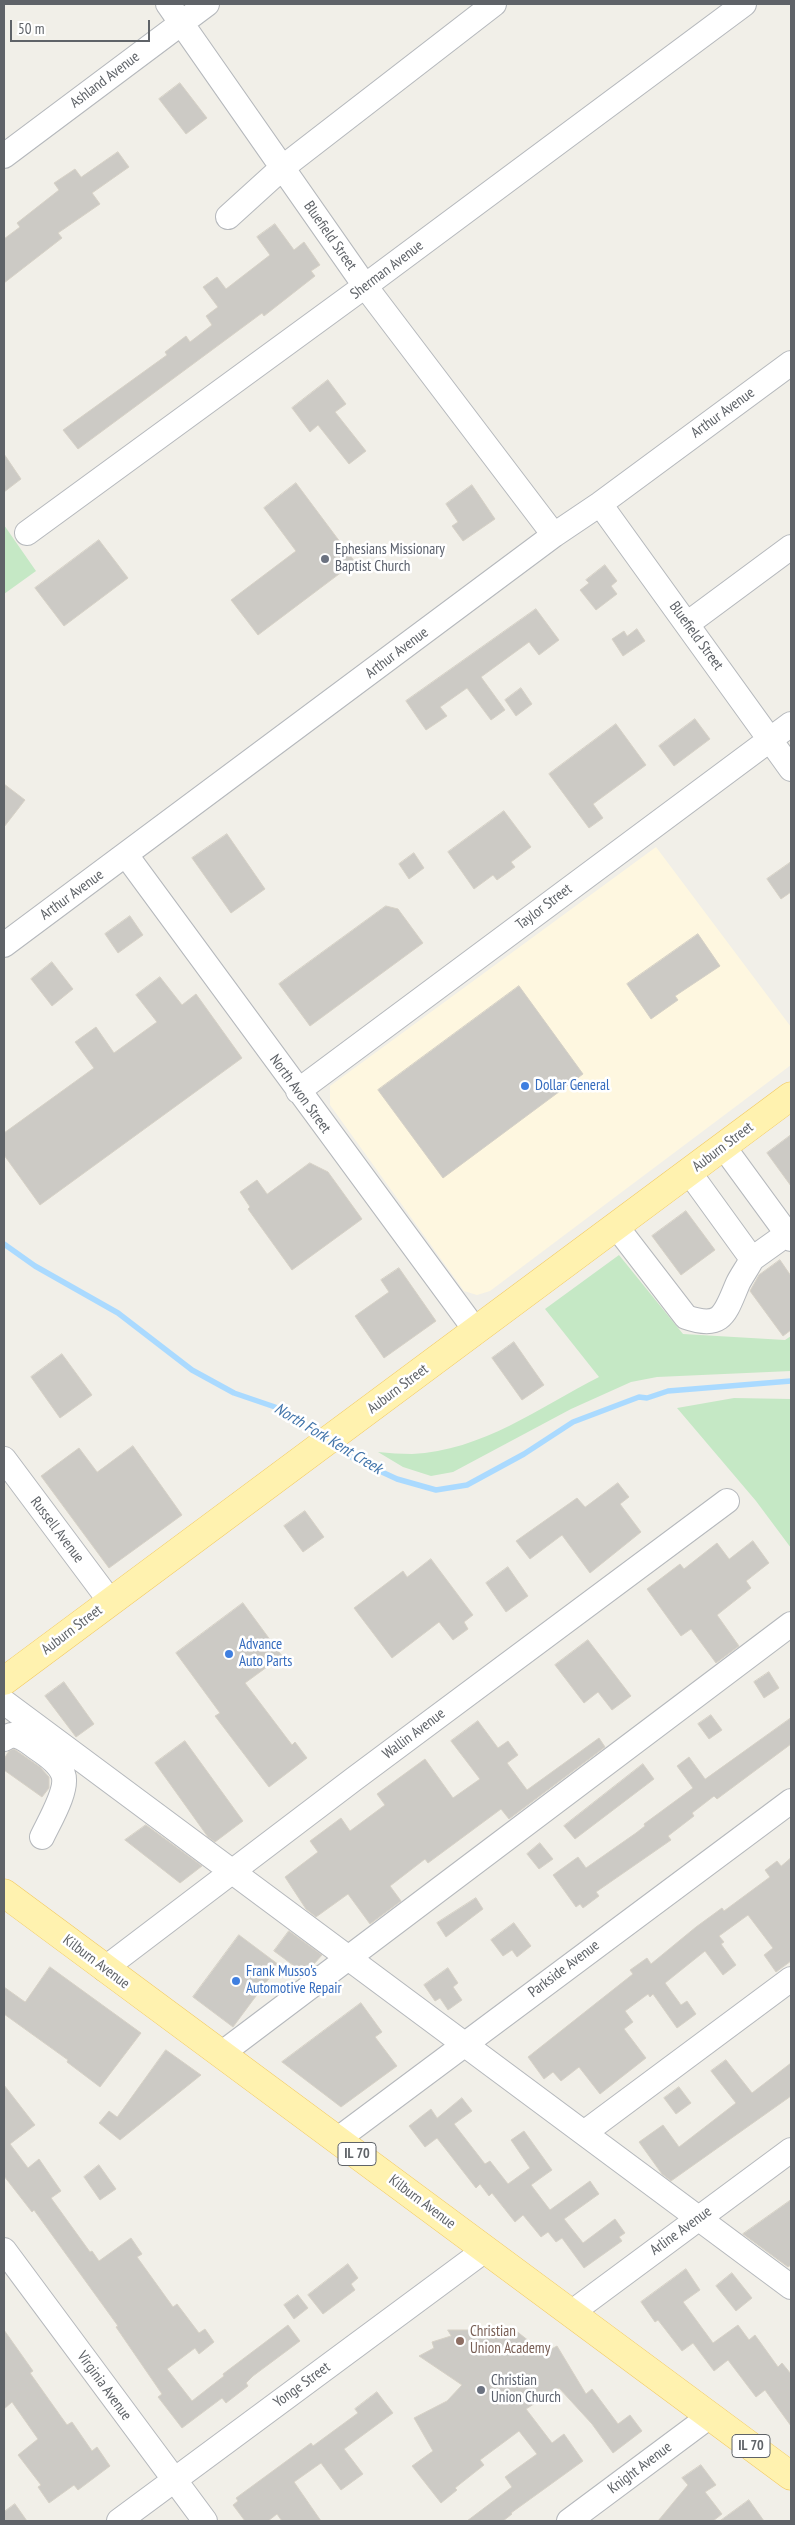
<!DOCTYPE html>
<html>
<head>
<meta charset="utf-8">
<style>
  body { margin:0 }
  #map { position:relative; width:795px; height:2525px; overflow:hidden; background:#f1efe8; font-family:"PT Sans Narrow",sans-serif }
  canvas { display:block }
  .frame { position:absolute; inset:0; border:5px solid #5f6368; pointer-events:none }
  .scale { position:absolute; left:10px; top:20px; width:140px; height:22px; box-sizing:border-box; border:2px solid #5f6368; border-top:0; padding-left:6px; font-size:15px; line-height:18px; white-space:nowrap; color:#5f6368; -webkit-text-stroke:4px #fff; paint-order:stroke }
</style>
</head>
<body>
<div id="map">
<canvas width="795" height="2525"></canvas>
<div class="frame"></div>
<div class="scale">50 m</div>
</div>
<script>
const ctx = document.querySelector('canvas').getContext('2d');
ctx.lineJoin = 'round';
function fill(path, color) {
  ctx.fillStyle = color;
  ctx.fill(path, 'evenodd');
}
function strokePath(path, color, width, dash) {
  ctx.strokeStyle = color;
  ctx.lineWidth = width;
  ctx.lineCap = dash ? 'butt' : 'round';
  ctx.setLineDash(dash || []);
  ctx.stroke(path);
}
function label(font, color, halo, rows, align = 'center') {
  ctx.font = font + ' "PT Sans Narrow",sans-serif';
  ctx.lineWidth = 5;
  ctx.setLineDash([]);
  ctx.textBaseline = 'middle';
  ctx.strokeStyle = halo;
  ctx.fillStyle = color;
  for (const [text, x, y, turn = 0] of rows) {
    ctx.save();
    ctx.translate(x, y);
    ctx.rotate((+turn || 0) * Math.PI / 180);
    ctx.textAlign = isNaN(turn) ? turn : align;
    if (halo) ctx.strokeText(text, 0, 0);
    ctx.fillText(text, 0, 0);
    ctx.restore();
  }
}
fill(new Path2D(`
  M 656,847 L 791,1027 L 791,1065 L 490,1291 L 477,1295 L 464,1291 L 330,1105 L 330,1086 Z`), '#fef7e0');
fill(new Path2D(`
  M 4,525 L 36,571 L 4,594 Z
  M 619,1255 L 683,1334 L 785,1340 L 791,1336 L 791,1371 L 657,1377 L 631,1382 L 571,1409 L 453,1472 L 431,1476 L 403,1467 L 378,1452 C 389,1453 401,1454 412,1454 C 482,1451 540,1407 599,1377 L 545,1309 Z
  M 734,1398 L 791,1399 L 791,1548 L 756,1501 L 677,1408 Z`), '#c5e8c5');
strokePath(new Path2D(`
  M 4,1244 L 35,1266 L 118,1313 L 192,1370 L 234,1393 L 275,1407 L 321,1437
  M 333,1445 L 356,1460 L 397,1479 L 436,1490 L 467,1485 L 524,1454 L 573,1422 L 639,1397 L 647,1398 L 668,1391 L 791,1381`), '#aadaff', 5.5);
const building = new Path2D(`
  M 180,83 L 207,118 L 186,134 L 159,99 Z
  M 118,152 L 129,167 L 92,193 L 100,204 L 58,233 L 62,238 L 4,283 L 4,239 L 20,227 L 17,223 L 59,190 L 54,183 L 75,169 L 81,177 Z
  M 275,224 L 294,250 L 304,242 L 320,265 L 311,271 L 315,276 L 264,316 L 262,313 L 78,449 L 63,430 L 167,355 L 165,352 L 186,336 L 190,342 L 212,325 L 206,316 L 218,307 L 203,287 L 217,277 L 226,289 L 270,255 L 257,237 Z
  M 328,380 L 346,404 L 335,412 L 366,451 L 349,464 L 318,425 L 310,432 L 292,408 Z
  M 4,454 L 21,479 L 4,492 Z
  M 296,483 L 355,562 L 258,635 L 231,600 L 296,551 L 264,508 Z
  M 472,485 L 495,519 L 463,541 L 452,526 L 458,522 L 446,504 Z
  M 99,540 L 128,578 L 64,626 L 35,588 Z
  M 605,565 L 617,581 L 611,586 L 617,594 L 596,610 L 580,590 L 589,583 L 586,580 Z
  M 536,609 L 559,640 L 539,655 L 529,642 L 481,677 L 505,710 L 491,720 L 467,688 L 440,707 L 447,716 L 426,730 L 406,701 Z
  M 637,629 L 645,641 L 623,656 L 612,639 L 624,631 L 627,636 Z
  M 521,688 L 532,704 L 516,716 L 505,700 Z
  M 695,719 L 710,739 L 674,766 L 659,746 Z
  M 616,724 L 646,765 L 593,804 L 603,818 L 589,828 L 549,774 Z
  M 4,784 L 25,800 L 4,827 Z
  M 504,811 L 531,847 L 511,862 L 515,867 L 497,880 L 493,875 L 474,889 L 448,852 Z
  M 227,834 L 265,889 L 231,913 L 192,858 Z
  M 414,853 L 424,868 L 409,879 L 399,864 Z
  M 791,862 L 791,892 L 781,899 L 767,879 Z
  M 386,906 L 398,909 L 423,943 L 310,1026 L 279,984 Z
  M 130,916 L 143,935 L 118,953 L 105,934 Z
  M 698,934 L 720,966 L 675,996 L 678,1000 L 651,1019 L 627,984 Z
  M 52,962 L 73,989 L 52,1006 L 31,979 Z
  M 160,977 L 182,1005 L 196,994 L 242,1058 L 40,1205 L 4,1155 L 4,1133 L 94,1068 L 75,1042 L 96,1027 L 114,1053 L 157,1022 L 136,995 Z
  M 519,986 L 583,1074 L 443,1178 L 378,1090 Z
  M 791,1135 L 791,1186 L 767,1153 Z
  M 310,1163 L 328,1172 L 362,1219 L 292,1270 L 248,1209 L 250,1207 L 240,1192 L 257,1180 L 267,1194 Z
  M 686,1211 L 715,1250 L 681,1275 L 652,1236 Z
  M 780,1260 L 791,1276 L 791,1330 L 783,1336 L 750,1291 L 759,1275 Z
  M 399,1268 L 436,1321 L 384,1358 L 355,1316 L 389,1292 L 381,1280 Z
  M 514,1342 L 544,1385 L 522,1400 L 492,1358 Z
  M 62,1354 L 92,1395 L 60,1418 L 31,1377 Z
  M 133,1446 L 182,1515 L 109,1568 L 41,1476 L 79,1448 L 97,1472 Z
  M 618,1483 L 629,1497 L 620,1504 L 641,1532 L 590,1573 L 562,1535 L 530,1559 L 516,1541 L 577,1498 L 585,1507 Z
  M 305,1511 L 324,1537 L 303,1552 L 284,1526 Z
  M 753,1541 L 769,1563 L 746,1581 L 751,1588 L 717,1615 L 739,1646 L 716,1663 L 691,1629 L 681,1636 L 647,1589 L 680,1564 L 684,1569 L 717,1543 L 729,1559 Z
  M 431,1559 L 473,1615 L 464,1622 L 468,1629 L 453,1640 L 439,1622 L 392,1658 L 354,1608 L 403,1571 L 407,1577 Z
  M 508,1567 L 528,1596 L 506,1612 L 486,1583 Z
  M 243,1603 L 282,1656 L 245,1683 L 292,1745 L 295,1742 L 307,1758 L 269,1787 L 215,1716 L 220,1713 L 176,1653 Z
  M 588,1640 L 631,1696 L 612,1710 L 598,1692 L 584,1703 L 555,1665 Z
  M 769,1672 L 779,1688 L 764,1698 L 754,1682 Z
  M 64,1682 L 94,1724 L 76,1737 L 45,1696 Z
  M 711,1715 L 722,1730 L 709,1739 L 698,1724 Z
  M 791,1718 L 791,1744 L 717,1799 L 714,1796 L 692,1813 L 694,1816 L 668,1836 L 671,1840 L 596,1892 L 599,1896 L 583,1908 L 580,1904 L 576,1907 L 553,1875 L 578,1857 L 586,1868 L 636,1833 L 645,1826 L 644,1824 L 693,1788 L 677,1766 L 689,1757 L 705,1779 Z
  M 478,1721 L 498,1748 L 508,1741 L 518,1755 L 507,1763 L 527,1790 L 599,1738 L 605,1747 L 509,1819 L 501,1809 L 428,1863 L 425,1859 L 390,1886 L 401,1901 L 370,1924 L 348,1894 L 316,1917 L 306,1909 L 285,1877 L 318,1852 L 310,1841 L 341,1818 L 350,1831 L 385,1805 L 377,1794 L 425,1759 L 453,1798 L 480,1779 L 451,1741 Z
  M 185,1741 L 243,1821 L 215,1842 L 208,1837 L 155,1763 Z
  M 14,1749 L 40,1767 L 49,1777 L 49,1788 L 42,1797 L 4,1770 L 4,1759 L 9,1751 Z
  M 643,1764 L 654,1779 L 575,1839 L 564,1826 Z
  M 146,1825 L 202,1866 L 180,1883 L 125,1840 Z
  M 540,1843 L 553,1859 L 539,1869 L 527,1854 Z
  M 791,1858 L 791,1961 L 776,1972 L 764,1955 L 773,1948 L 748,1915 L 719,1936 L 724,1942 L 721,1944 L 736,1965 L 723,1975 L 705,1951 L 665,1983 L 681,2005 L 687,2001 L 696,2014 L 677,2028 L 653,1994 L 650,1997 L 648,1994 L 625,2011 L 633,2022 L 624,2029 L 646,2058 L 600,2094 L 579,2067 L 561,2081 L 553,2072 L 544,2079 L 528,2057 L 633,1974 L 630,1970 L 647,1958 L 651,1964 L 696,1927 L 722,1908 L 724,1911 L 770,1877 L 765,1870 L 777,1861 L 781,1866 Z
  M 476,1898 L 483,1909 L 446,1937 L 437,1923 Z
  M 514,1923 L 531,1946 L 517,1957 L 512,1950 L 503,1956 L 491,1940 Z
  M 289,1931 L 322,1955 L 305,1974 L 274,1951 Z
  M 239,1935 L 279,1965 L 233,2027 L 193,1997 Z
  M 50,1967 L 141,2033 L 100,2087 L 67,2062 L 68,2060 L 4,2014 L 4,1987 L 25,2002 Z
  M 448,1968 L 458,1983 L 453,1987 L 462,2000 L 448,2010 L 440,1998 L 435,2001 L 424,1985 Z
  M 361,2003 L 382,2032 L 375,2037 L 397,2066 L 341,2107 L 282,2062 Z
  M 166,2050 L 201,2075 L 120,2140 L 99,2123 L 109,2111 L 117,2117 Z
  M 726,2060 L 752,2093 L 791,2063 L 791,2096 L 671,2181 L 662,2174 L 639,2142 L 663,2125 L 679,2147 L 736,2103 L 711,2071 Z
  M 4,2085 L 35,2125 L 10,2144 L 28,2168 L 39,2159 L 61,2191 L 51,2198 L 90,2252 L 92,2251 L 99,2261 L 131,2238 L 142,2254 L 137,2257 L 173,2307 L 177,2304 L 199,2333 L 205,2329 L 214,2342 L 199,2354 L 195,2348 L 167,2369 L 192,2401 L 224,2376 L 223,2374 L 288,2325 L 300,2341 L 253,2376 L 246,2383 L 248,2386 L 226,2403 L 222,2398 L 182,2428 L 158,2397 L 162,2394 L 116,2327 L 118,2326 L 34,2210 L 32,2212 L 4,2176 Z
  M 679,2087 L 691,2103 L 676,2114 L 664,2098 Z
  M 462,2098 L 472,2111 L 454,2124 L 485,2164 L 490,2161 L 508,2184 L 530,2168 L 511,2140 L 524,2131 L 552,2170 L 531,2185 L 550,2210 L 590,2181 L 599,2194 L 564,2219 L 583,2243 L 615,2219 L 625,2233 L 619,2237 L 622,2241 L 584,2268 L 562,2238 L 556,2242 L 548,2232 L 541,2237 L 523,2215 L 515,2222 L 492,2193 L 489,2196 L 480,2184 L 476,2188 L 437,2138 L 425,2147 L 409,2126 L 431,2109 L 437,2118 Z
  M 99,2165 L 116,2189 L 100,2200 L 84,2177 Z
  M 791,2200 L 791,2265 L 788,2267 L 743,2234 Z
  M 348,2264 L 358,2278 L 351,2284 L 355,2290 L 323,2314 L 308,2295 Z
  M 686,2269 L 700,2290 L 683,2302 L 713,2343 L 738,2325 L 749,2340 L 755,2335 L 778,2367 L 782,2363 L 791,2374 L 791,2426 L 765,2390 L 756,2397 L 728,2360 L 714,2371 L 693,2343 L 682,2351 L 658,2320 L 655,2322 L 641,2302 Z
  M 732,2273 L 752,2298 L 736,2311 L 716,2286 Z
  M 298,2295 L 308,2308 L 294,2319 L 284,2305 Z
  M 4,2330 L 33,2371 L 30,2373 L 67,2425 L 72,2422 L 92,2451 L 97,2447 L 110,2466 L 78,2490 L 74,2485 L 49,2503 L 38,2487 L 41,2485 L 18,2455 L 38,2439 L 12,2402 L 4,2409 Z
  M 448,2330 L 515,2330 L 544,2353 L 557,2346 L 586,2394 L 592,2389 L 618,2424 L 630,2415 L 642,2431 L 613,2453 L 592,2424 L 559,2388 L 526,2409 L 552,2443 L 564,2434 L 583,2461 L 511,2513 L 512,2514 L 503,2521 L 467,2521 L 512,2487 L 505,2477 L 537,2454 L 519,2431 L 480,2460 L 484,2465 L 455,2488 L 457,2490 L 441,2503 L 412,2466 L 433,2451 L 414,2418 L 447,2401 L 462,2385 L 419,2356 L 434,2348 L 432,2342 L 451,2336 Z
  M 377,2392 L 393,2413 L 344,2449 L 363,2474 L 341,2490 L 321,2463 L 294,2482 L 321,2521 L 282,2521 L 277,2514 L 268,2521 L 245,2521 L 233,2505 L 238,2501 L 236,2498 L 311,2443 L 313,2446 L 358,2413 L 355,2409 Z
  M 701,2465 L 716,2485 L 705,2492 L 722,2514 L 713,2521 L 658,2521 L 688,2485 L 682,2478 Z
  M 749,2500 L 764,2521 L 720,2521 Z
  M 15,2504 L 27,2521 L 4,2521 L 4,2512 Z`);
fill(building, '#cccac5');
strokePath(building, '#d6d1c6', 1);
const minor = new Path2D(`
  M 168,4 L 365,286 L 554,535
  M 4,156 L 207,4
  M 228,217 L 282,168 L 494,4
  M 600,504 L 791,769
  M 27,533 L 365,286 L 744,4
  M 687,624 L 791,547
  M 126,855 L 476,1331
  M 4,945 L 554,535 L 600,504 L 791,363
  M 298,1091 L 791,724
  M 723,1146 L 791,1239
  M 689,1172 L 752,1259 L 787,1234
  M 616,1226 L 686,1317 C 723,1330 725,1313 738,1283 C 742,1275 748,1267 752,1259
  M 4,1459 L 110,1601
  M 4,1702 L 791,2287
  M 4,1739 L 11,1735 C 22,1735 29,1743 38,1749 C 47,1755 59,1763 63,1774 C 69,1789 49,1822 42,1837
  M 104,1969 L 354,1779 L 727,1501
  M 221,2054 L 791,1624
  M 584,2133 L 791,1979
  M 338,2139 L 791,1801
  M 4,2250 L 205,2521
  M 571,2313 L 791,2150
  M 119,2521 L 485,2250
  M 569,2521 L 710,2416`);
const major = new Path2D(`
  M 4,1681 L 791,1096
  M 4,1893 L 791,2476`);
strokePath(minor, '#b5b8bc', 26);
strokePath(major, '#f2c960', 29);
strokePath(minor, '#fff', 24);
strokePath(major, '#fff2af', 28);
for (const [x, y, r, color] of [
  [325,559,5,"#6b7280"],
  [525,1086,5,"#3f7fe0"],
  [229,1654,5,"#3f7fe0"],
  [236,1981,5,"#3f7fe0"],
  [460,2341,5,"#8d6e63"],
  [481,2390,5,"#6b7280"]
]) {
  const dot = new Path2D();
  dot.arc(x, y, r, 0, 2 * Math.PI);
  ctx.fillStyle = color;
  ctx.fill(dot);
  strokePath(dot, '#fff', 2);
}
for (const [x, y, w] of [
  [357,2154,38],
  [751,2446,38]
]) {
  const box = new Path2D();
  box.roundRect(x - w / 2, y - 11.5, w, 23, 4);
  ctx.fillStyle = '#fff';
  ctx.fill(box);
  strokePath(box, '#5f6368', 1);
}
label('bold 14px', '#5f6368', null, [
  ["IL 70",357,2154],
  ["IL 70",751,2446]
]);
label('15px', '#5f6368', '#fff', [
  ["Ashland Avenue",105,80,-37],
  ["Bluefield Street",330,236,55],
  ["Sherman Avenue",387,270,-37],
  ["Arthur Avenue",723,413,-36],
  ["Bluefield Street",696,636,54],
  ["Arthur Avenue",397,653,-37],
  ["Arthur Avenue",72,895,-36],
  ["Taylor Street",544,907,-37],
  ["North Avon Street",300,1094,54],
  ["Auburn Street",723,1147,-37],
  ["Auburn Street",398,1389,-37],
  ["Russell Avenue",57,1530,53],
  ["Auburn Street",72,1630,-37],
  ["Wallin Avenue",414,1734,-37],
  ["Kilburn Avenue",96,1962,37],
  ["Parkside Avenue",564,1969,-37],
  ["Kilburn Avenue",422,2202,37],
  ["Arline Avenue",681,2231,-36],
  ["Yonge Street",302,2385,-36],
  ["Virginia Avenue",104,2386,54],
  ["Knight Avenue",640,2468,-37]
]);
label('15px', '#5b616d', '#fff', [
  ["Ephesians Missionary",335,550],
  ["Baptist Church",335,567],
  ["Christian",491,2381],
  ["Union Church",491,2398]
], 'left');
label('15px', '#366cbe', '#fff', [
  ["Dollar General",535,1086],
  ["Advance",239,1645],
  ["Auto Parts",239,1662],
  ["Frank Musso's",246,1972],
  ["Automotive Repair",246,1989]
], 'left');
label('15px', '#785e54', '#fff', [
  ["Christian",470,2332],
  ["Union Academy",470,2349]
], 'left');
label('italic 16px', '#4174aa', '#fff', [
  ["North Fork Kent Creek",328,1439,31]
]);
</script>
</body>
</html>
